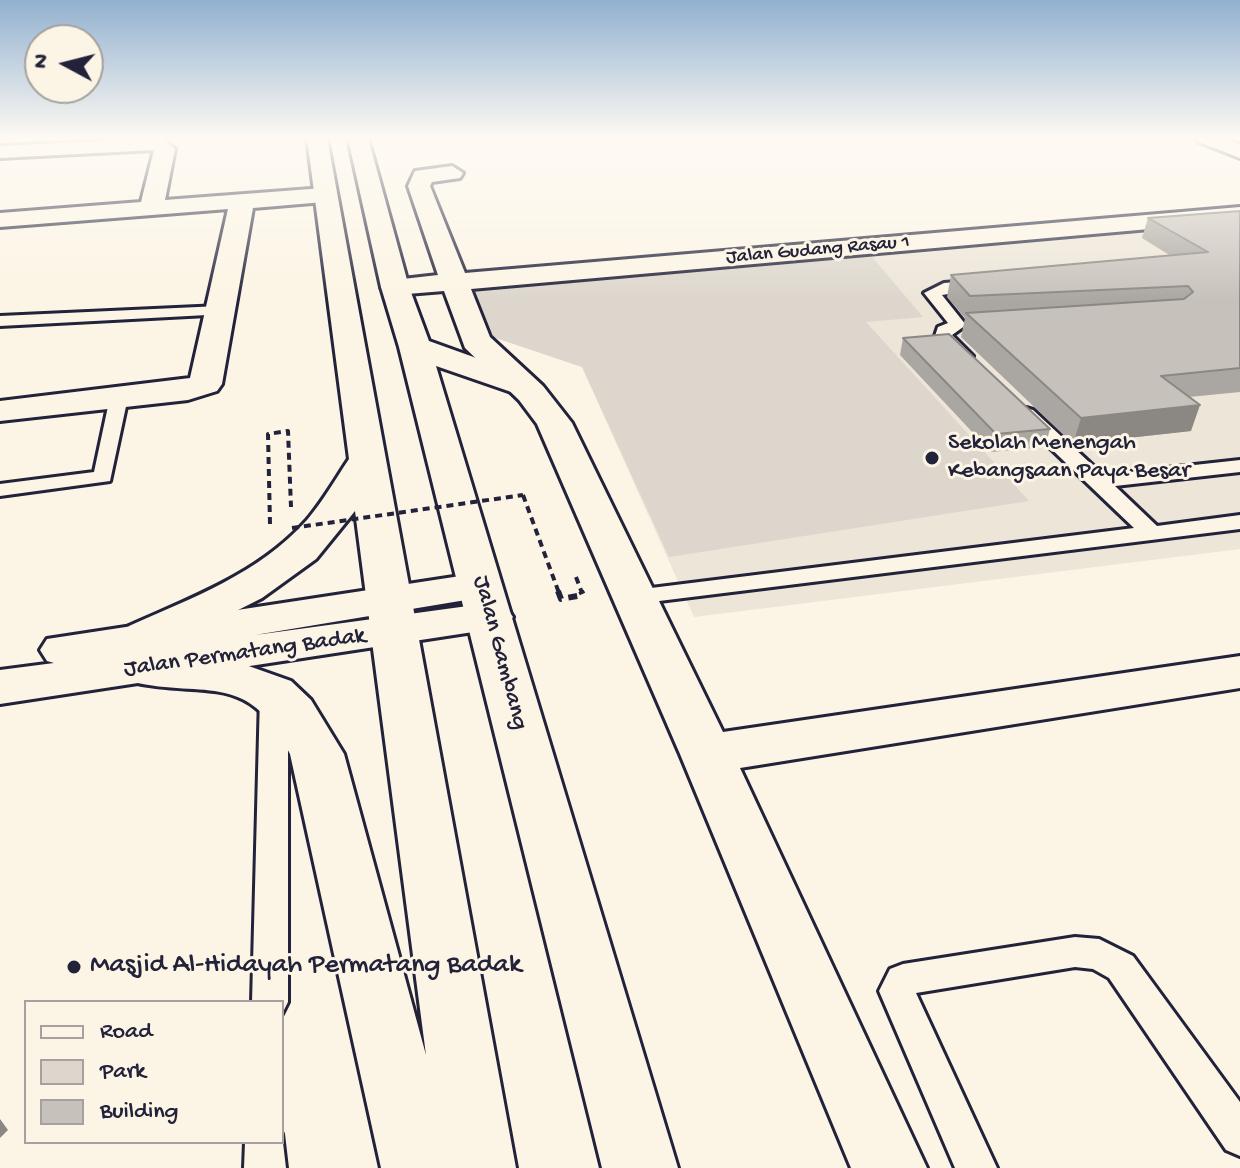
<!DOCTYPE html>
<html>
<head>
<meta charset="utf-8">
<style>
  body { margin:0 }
  #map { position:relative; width:1240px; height:1168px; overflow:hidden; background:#fcf5e5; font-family:"Gochi Hand",sans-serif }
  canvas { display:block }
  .legend { position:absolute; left:24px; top:1000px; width:260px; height:144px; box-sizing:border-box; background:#fcf5e5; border:2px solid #a5a1a1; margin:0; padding:10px 14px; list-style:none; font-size:24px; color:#22223b }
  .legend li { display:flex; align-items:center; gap:16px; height:40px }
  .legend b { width:40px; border:2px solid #a5a1a1 }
  .north { position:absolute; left:24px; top:24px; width:80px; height:80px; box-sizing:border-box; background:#fcf5e5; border:2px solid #a5a1a1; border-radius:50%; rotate:277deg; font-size:22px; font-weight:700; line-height:32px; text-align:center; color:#22223b }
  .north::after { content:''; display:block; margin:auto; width:28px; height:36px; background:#22223b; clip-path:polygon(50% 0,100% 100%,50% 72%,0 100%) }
</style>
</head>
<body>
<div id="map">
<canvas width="1240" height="1168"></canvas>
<ul class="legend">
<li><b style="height:10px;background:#fcf5e5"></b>Road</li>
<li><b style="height:22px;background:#dcd6cc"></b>Park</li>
<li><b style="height:22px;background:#c6c1bb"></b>Building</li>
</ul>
<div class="north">N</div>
</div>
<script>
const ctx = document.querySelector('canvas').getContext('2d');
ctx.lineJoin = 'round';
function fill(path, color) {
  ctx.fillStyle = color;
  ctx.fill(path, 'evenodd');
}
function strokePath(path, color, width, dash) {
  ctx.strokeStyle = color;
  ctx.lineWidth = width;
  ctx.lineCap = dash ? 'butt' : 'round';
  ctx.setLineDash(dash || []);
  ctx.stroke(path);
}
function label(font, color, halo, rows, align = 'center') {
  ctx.font = font + ' "Gochi Hand",sans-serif';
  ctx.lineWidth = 6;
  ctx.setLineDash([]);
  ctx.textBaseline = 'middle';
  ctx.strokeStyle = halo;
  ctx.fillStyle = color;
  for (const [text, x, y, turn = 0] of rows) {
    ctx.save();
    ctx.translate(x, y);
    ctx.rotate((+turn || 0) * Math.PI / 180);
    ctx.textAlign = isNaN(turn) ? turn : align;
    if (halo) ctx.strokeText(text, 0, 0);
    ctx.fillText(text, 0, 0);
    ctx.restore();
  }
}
fill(new Path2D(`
  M 1240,217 L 1240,549 L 694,617 L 582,367 L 484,334 L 633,269 Z`), '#ece5d8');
fill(new Path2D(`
  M 867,251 L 923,317 L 866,322 L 1029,501 L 669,557 L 582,367 L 484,334 L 473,284 Z`), '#dcd6cc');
const lane = new Path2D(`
  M 981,280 L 986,282 L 986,288 L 942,295 L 966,325 L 952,335 L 973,356 L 970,360 L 958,360 L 935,336 L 938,327 L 948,323 L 924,293 L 944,283 Z
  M 220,306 L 226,308 L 226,314 L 0,326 L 0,316 Z
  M 119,391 L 128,397 L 110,481 L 0,496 L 0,484 L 94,472 L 110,397 Z
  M 1026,408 L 1033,410 L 1103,475 L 1240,460 L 1240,472 L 1115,486 L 1157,526 L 1240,515 L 1240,529 L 635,604 L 626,602 L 623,597 L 626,592 L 635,590 L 1134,528 L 1019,418 L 1016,414 L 1019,410 Z
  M 274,687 L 284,689 L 288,696 L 288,1002 L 282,1014 L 282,1002 L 252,1002 L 260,696 L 264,689 Z
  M 1075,937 L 1099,939 L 1133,956 L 1240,1102 L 1240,1156 L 1226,1150 L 1109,978 L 1093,969 L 1075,967 L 916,993 L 997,1168 L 955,1168 L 879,991 L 890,969 L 903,964 Z
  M 282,1134 L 286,1168 L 244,1168 L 245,1142 L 282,1142 Z`);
const street = new Path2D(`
  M 162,138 L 175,149 L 165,200 L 324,188 L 332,190 L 336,195 L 332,200 L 324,202 L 253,208 L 222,384 L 217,391 L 188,400 L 0,421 L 0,401 L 190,378 L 228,209 L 0,227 L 0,213 L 141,202 L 154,150 L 0,158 L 0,146 Z
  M 1196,138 L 1223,138 L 1240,145 L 1240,158 L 1199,142 Z
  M 452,166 L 463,173 L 460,178 L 432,182 L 430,186 L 465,273 L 1240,207 L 1240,221 L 471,289 L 490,337 L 543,386 L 572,423 L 723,732 L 1240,656 L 1240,688 L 740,768 L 927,1168 L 851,1168 L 680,754 L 537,424 L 519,400 L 465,348 L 444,291 L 395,295 L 385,293 L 381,287 L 385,281 L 438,275 L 408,186 L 415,171 Z`);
const primary = new Path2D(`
  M 480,573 L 496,577 L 502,586 L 496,595 L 255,635 L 490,603 L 506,607 L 513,617 L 506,627 L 0,704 L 0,670 L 54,663 L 47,661 L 40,650 L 47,639 Z`);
const highway = new Path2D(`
  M 307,138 L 327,138 L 516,1168 L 381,1168 L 290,754 C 247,666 201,701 125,680 L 118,669 L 125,658 L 142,653 L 209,658 L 243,664 L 291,681 L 311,700 L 344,754 L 426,1055 L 355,511 L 316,559 L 262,598 L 163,648 L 146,652 L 129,648 L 123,637 L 129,626 C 192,598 260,573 307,520 C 323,501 335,480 349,459 Z
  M 348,138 L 368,138 L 409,287 L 429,341 L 532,378 L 537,385 L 532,392 L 520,395 L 436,366 L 678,1168 L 602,1168 L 399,347 L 381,287 Z`);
strokePath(lane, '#22223b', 6);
strokePath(street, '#22223b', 6);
strokePath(primary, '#22223b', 6);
strokePath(highway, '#22223b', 6);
strokePath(new Path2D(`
  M 523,495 L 559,593
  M 270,524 L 268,434 L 288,431 L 291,507
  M 576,577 L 582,593`), '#22223b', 4, [7, 5]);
strokePath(new Path2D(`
  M 558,591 L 561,599 L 583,595 L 581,591`), '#22223b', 6, [9, 7]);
fill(lane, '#fcf5e5');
fill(street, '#fcf5e5');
fill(primary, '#fcf5e5');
fill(highway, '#fcf5e5');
strokePath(new Path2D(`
  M 292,528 L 523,495`), '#22223b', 4, [7, 5]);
fill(new Path2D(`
  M 1240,211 L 1240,392 L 1189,397 L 1191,431 L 1073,444 L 961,337 L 965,318 L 947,297 L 951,275 L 1171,256 L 1142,238 L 1148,218 Z
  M 903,338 L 1050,429 L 1045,447 L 991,452 L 900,355 Z`), '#aaa6a1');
fill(new Path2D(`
  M 1200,405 L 1191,431 L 1073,444 L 1081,418 Z
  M 0,1119 L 8,1130 L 0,1138 Z`), '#8b8783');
const building = new Path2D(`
  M 1240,211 L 1240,368 L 1161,376 L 1200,405 L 1081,418 L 966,313 L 1184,299 L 1193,292 L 1188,286 L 970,296 L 951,275 L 1208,252 L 1148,218 Z
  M 949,334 L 1050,429 L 996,434 L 903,338 Z`);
fill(building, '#c6c1bb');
strokePath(building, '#8b8783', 2);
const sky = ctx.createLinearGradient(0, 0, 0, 301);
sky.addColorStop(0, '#92b1d0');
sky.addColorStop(0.46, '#fefaf3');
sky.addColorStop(1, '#fefaf300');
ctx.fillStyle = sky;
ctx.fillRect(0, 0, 1240, 301);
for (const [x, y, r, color] of [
  [932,458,8,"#22223b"],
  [74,967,8,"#22223b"]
]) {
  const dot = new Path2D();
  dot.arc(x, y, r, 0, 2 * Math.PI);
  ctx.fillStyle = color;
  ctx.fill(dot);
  strokePath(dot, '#fcf5e5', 3);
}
label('20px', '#22223b', '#fcf5e5', [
  ["Jalan Gudang Rasau 1",818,251,-5]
]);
label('24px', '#22223b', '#fcf5e5', [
  ["Sekolah Menengah",948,444],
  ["Kebangsaan Paya Besar",948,472]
], 'left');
label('24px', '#22223b', '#fcf5e5', [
  ["Jalan Gambang",499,653,75],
  ["Jalan Permatang Badak",245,654,-8]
]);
label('28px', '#22223b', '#fcf5e5', [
  ["Masjid Al-Hidayah Permatang Badak",90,967]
], 'left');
</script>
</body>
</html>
